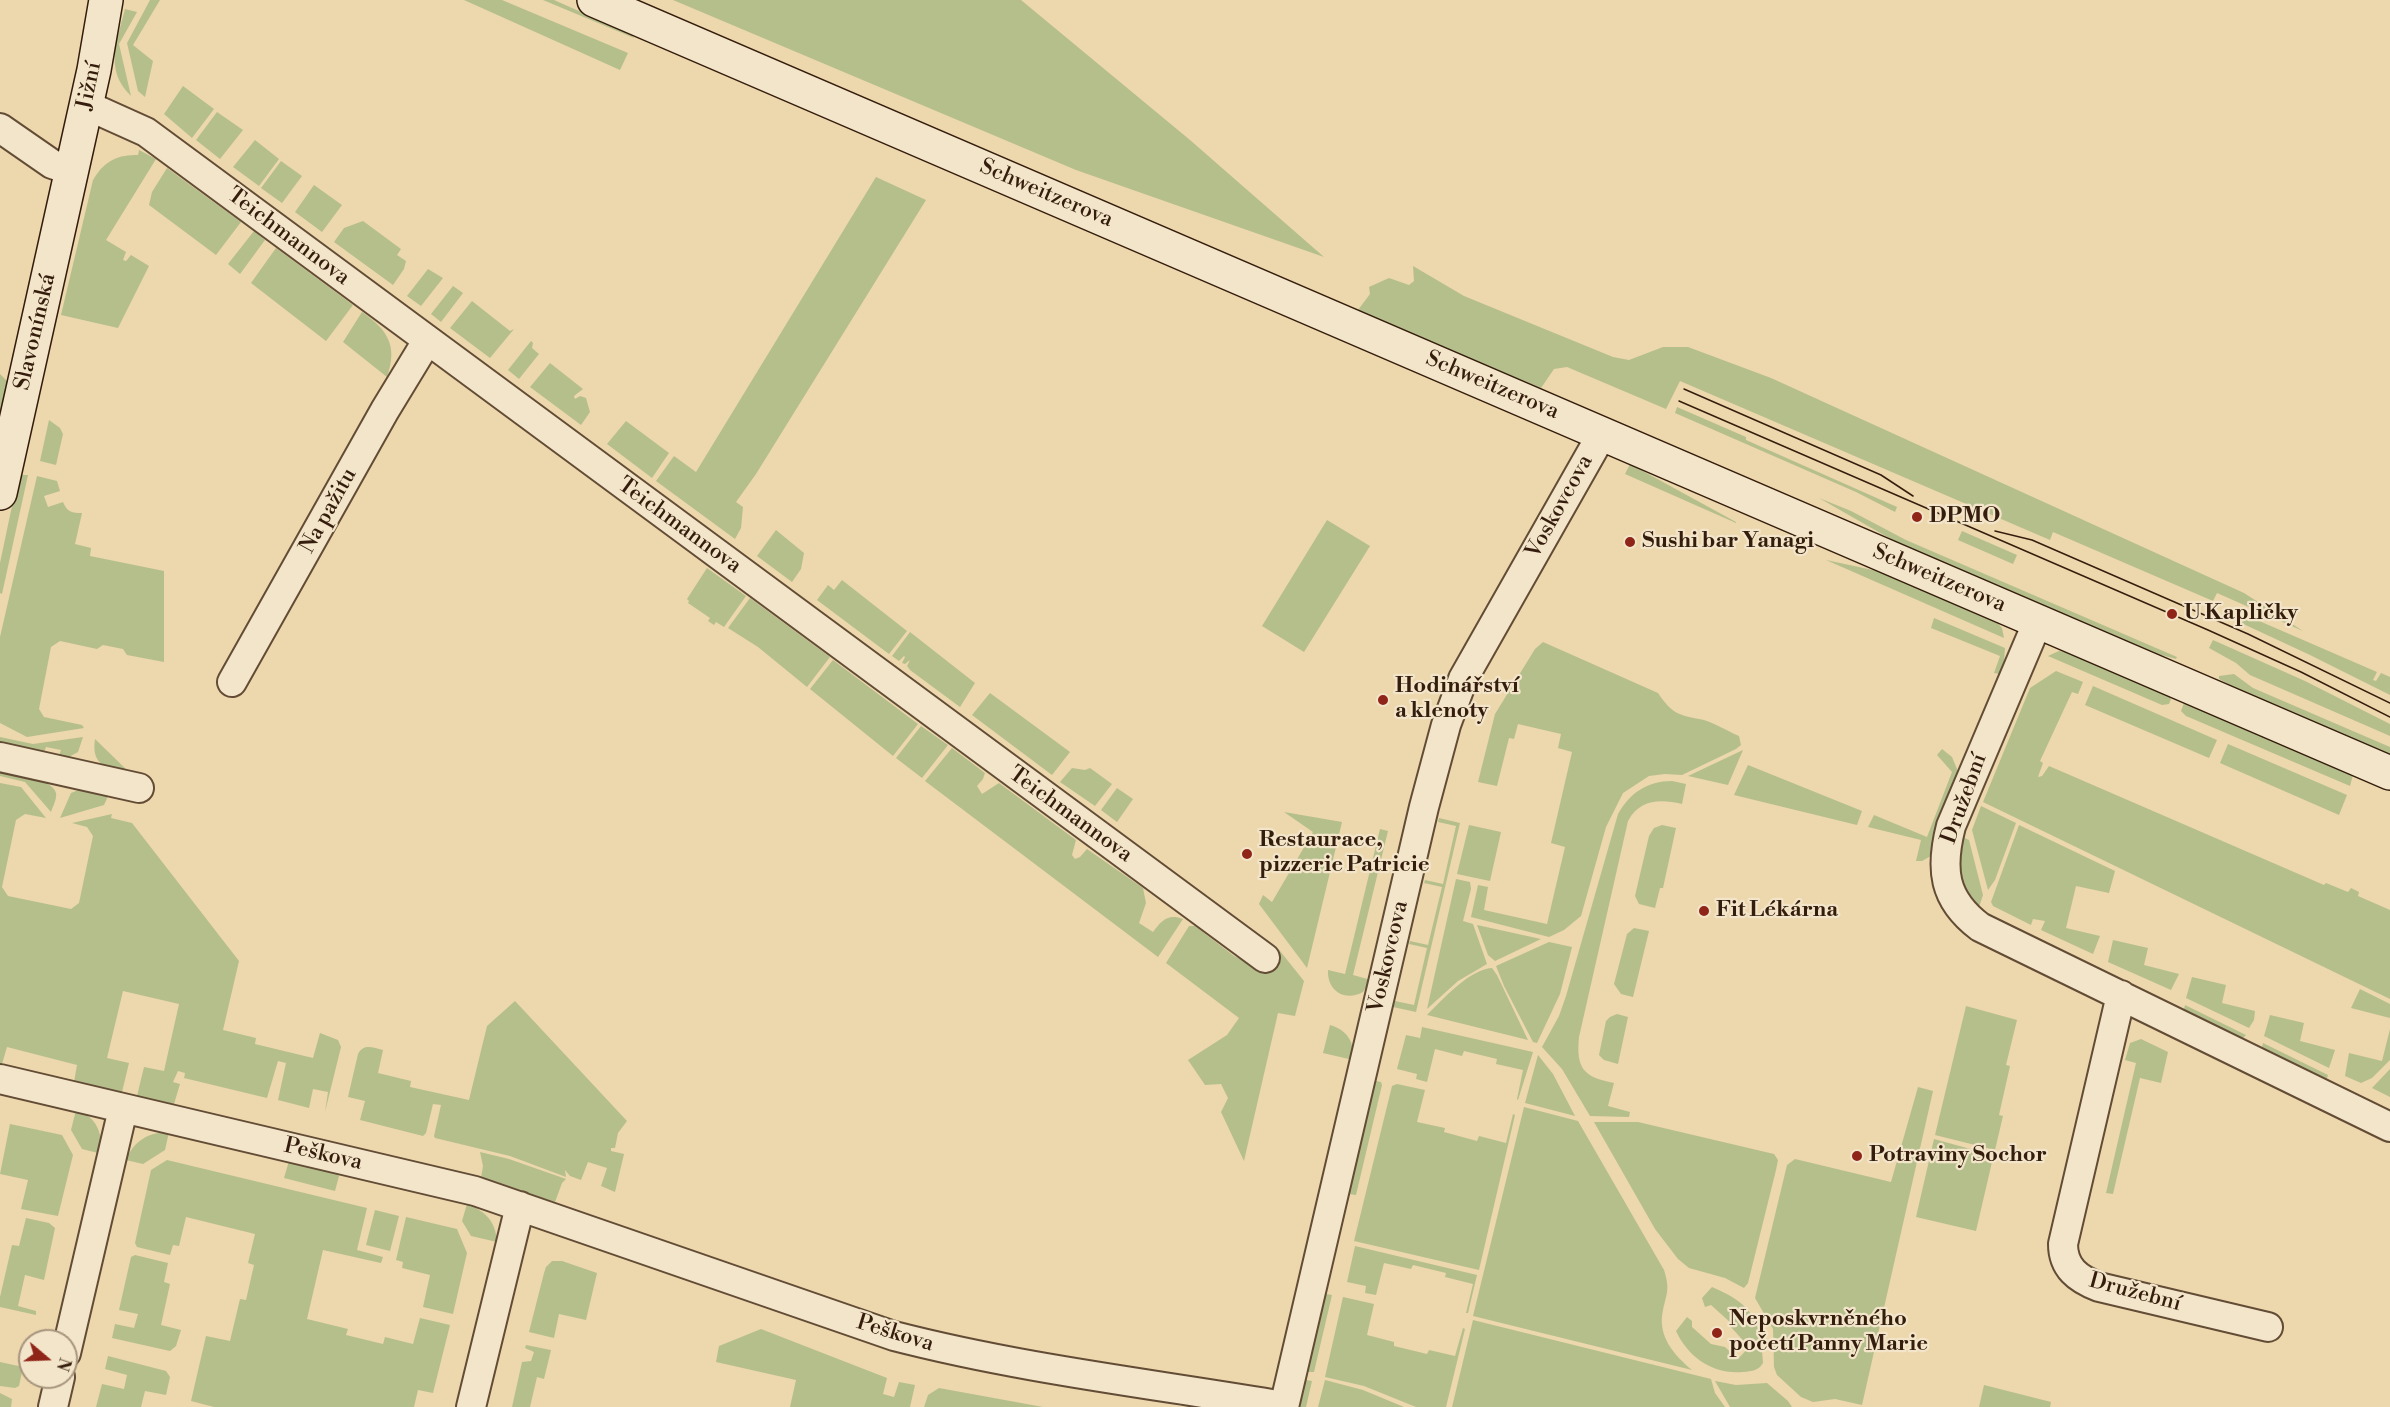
<!DOCTYPE html>
<html>
<head>
<meta charset="utf-8">
<style>
  body { margin:0 }
  #map { position:relative; width:2390px; height:1407px; overflow:hidden; background:#edd7ad; font-family:"Libre Bodoni",serif }
  canvas { display:block }
  .north { position:absolute; left:18px; top:1329px; width:60px; height:60px; box-sizing:border-box; background:#f3e5ca; border:2px solid #a7957e; border-radius:50%; rotate:109deg; font-size:16px; font-weight:700; line-height:24px; text-align:center; color:#351d0d }
  .north::after { content:''; display:block; margin:auto; width:21px; height:27px; background:#8f2418; clip-path:polygon(50% 0,100% 100%,50% 72%,0 100%) }
</style>
</head>
<body>
<div id="map">
<canvas width="2390" height="1407"></canvas>
<div class="north">N</div>
</div>
<script>
const ctx = document.querySelector('canvas').getContext('2d');
ctx.lineJoin = 'round';
function fill(path, color) {
  ctx.fillStyle = color;
  ctx.fill(path, 'evenodd');
}
function strokePath(path, color, width, dash) {
  ctx.strokeStyle = color;
  ctx.lineWidth = width;
  ctx.lineCap = dash ? 'butt' : 'round';
  ctx.setLineDash(dash || []);
  ctx.stroke(path);
}
function label(font, color, halo, rows, align = 'center') {
  ctx.font = font + ' "Libre Bodoni",serif';
  ctx.lineWidth = 4.5;
  ctx.setLineDash([]);
  ctx.textBaseline = 'middle';
  ctx.strokeStyle = halo;
  ctx.fillStyle = color;
  for (const [text, x, y, turn = 0] of rows) {
    ctx.save();
    ctx.translate(x, y);
    ctx.rotate((+turn || 0) * Math.PI / 180);
    ctx.textAlign = isNaN(turn) ? turn : align;
    if (halo) ctx.strokeText(text, 0, 0);
    ctx.fillText(text, 0, 0);
    ctx.restore();
  }
}
fill(new Path2D(`
  M 150,0 L 160,0 L 133,45 L 153,61 L 145,97 L 138,91 L 127,43 Z
  M 464,0 L 502,0 L 628,53 L 620,70 Z
  M 543,0 L 554,0 L 631,34 L 634,38 Z
  M 673,0 L 1021,0 L 1190,140 L 1324,257 L 1076,170 Z
  M 125,9 L 137,12 L 119,44 L 131,96 C 104,70 117,41 125,9 Z
  M 183,86 L 214,109 L 192,138 L 164,114 Z
  M 217,112 L 243,130 L 220,159 L 196,140 Z
  M 255,140 L 279,159 L 259,186 L 233,167 Z
  M 139,150 L 156,159 L 106,240 L 126,252 L 123,260 L 126,261 L 131,255 L 149,266 L 118,328 L 61,315 L 93,180 C 103,162 117,154 138,155 Z
  M 281,161 L 302,176 L 282,203 L 261,188 Z
  M 167,168 L 241,222 L 216,255 L 149,205 L 152,192 Z
  M 876,177 L 926,200 L 756,474 L 736,502 L 743,507 L 741,528 L 735,539 L 656,481 L 674,456 L 696,472 Z
  M 314,185 L 342,205 L 322,232 L 295,212 Z
  M 363,221 L 401,249 L 397,255 L 406,261 L 404,269 L 393,285 L 334,242 L 344,228 Z
  M 254,231 L 265,240 L 240,274 L 228,264 Z
  M 276,248 L 353,305 L 326,341 L 251,283 Z
  M 1413,266 L 1464,296 L 1613,357 L 1629,360 L 1663,347 L 1688,347 L 1771,378 L 2244,593 L 2303,631 L 2217,593 L 2213,601 L 2053,532 L 2050,540 L 1680,381 L 1666,409 L 1567,367 L 1554,369 L 1541,388 L 1379,321 L 1358,310 L 1370,294 L 1369,287 L 1389,278 L 1409,285 L 1414,281 Z
  M 428,269 L 443,278 L 421,306 L 407,296 Z
  M 453,286 L 463,293 L 441,322 L 431,314 Z
  M 472,301 L 510,331 L 514,329 L 490,358 L 450,328 Z
  M 362,312 C 388,330 398,346 387,377 L 343,342 Z
  M 531,341 L 533,343 L 532,348 L 539,354 L 519,379 L 508,370 Z
  M 550,363 L 583,389 L 574,396 L 575,399 L 580,396 L 586,398 L 590,412 L 581,425 L 530,387 Z
  M 0,374 L 7,381 L 8,386 L 0,423 Z
  M 1677,407 L 1746,437 L 1746,440 L 1897,507 L 1895,512 L 1856,492 L 1675,413 Z
  M 49,420 L 60,428 L 63,434 L 56,465 L 40,461 Z
  M 626,421 L 669,453 L 652,478 L 607,444 Z
  M 1630,464 L 1736,522 L 1736,523 L 1625,474 Z
  M 22,475 L 28,475 L 2,594 L 0,593 L 0,563 L 17,482 Z
  M 37,476 L 57,481 L 60,491 L 44,496 L 48,507 L 63,502 C 67,512 72,513 82,513 L 75,544 L 91,548 L 90,556 L 164,571 L 164,662 L 127,655 L 123,649 L 103,645 L 97,649 L 60,641 L 51,647 L 39,709 L 44,717 L 82,725 L 84,728 L 27,737 L 0,723 L 0,637 Z
  M 1819,498 L 1851,511 L 1906,540 L 2177,657 L 2176,659 L 2150,652 L 1896,542 Z
  M 1327,520 L 1370,546 L 1304,652 L 1262,626 Z
  M 776,530 L 804,553 L 801,569 L 792,582 L 757,556 Z
  M 1962,531 L 2017,555 L 2013,564 L 1958,540 Z
  M 1826,560 L 1882,572 L 1994,619 L 2002,628 L 2004,638 Z
  M 707,568 L 746,596 L 724,627 L 716,622 L 714,625 L 708,621 L 710,618 L 688,603 L 689,601 L 687,599 Z
  M 842,580 L 907,631 L 889,654 L 817,600 L 828,585 L 834,590 Z
  M 750,598 L 830,657 L 807,687 L 758,647 L 728,628 Z
  M 2227,607 L 2377,672 L 2373,680 L 2376,681 L 2381,673 L 2390,677 L 2390,695 L 2310,655 L 2224,615 Z
  M 1934,618 L 2005,648 L 2004,662 L 2000,674 L 1994,673 L 2000,656 L 1931,628 Z
  M 910,632 L 975,683 L 960,707 L 910,670 L 907,666 L 910,660 L 905,664 L 902,663 L 905,657 L 904,656 L 899,661 L 892,656 Z
  M 2213,640 L 2305,681 L 2390,724 L 2390,736 L 2250,675 L 2236,663 L 2209,648 Z
  M 1543,642 L 1658,693 C 1671,712 1677,715 1699,719 C 1712,721 1727,731 1739,736 L 1741,745 L 1736,749 L 1682,775 L 1665,774 L 1649,776 L 1623,793 L 1606,827 L 1581,916 L 1564,930 L 1549,937 L 1471,917 L 1478,885 L 1488,887 L 1484,910 L 1547,924 L 1565,847 L 1551,843 L 1572,752 L 1558,748 L 1561,734 L 1518,724 L 1514,739 L 1509,738 L 1497,786 L 1478,782 L 1495,714 L 1535,649 Z
  M 2059,651 L 2067,652 L 2169,696 L 2171,699 L 2169,704 L 2162,705 L 2048,656 Z
  M 833,660 L 918,724 L 893,756 L 810,689 Z
  M 2056,671 L 2083,682 L 2078,694 L 2072,692 L 2040,761 L 2043,763 L 2038,777 L 2042,776 L 2049,766 L 2324,885 L 2326,883 L 2348,892 L 2351,888 L 2359,892 L 2358,896 L 2390,910 L 2390,999 L 1983,802 L 2030,688 Z
  M 2234,674 L 2253,688 L 2390,747 L 2390,755 L 2241,691 L 2219,679 L 2219,676 Z
  M 2093,686 L 2217,740 L 2209,758 L 2085,705 Z
  M 990,693 L 1070,752 L 1052,775 L 972,715 Z
  M 2184,703 L 2353,775 L 2350,786 L 2186,716 L 2181,711 Z
  M 921,726 L 948,745 L 922,778 L 896,758 Z
  M 0,737 L 33,744 L 83,737 L 78,752 L 67,758 L 58,758 L 61,750 L 46,747 L 43,756 L 0,746 Z
  M 95,739 L 130,773 C 107,767 91,767 95,739 Z
  M 2228,744 L 2347,795 L 2339,815 L 2220,763 Z
  M 952,748 L 985,773 L 983,779 L 977,786 L 982,794 L 999,783 L 1076,840 L 1072,855 L 1075,859 L 1080,857 L 1087,849 L 1143,888 L 1146,903 L 1139,923 L 1153,932 C 1161,921 1168,913 1183,919 L 1158,957 L 925,781 Z
  M 1942,749 L 1952,757 L 1959,774 L 1931,856 L 1922,861 L 1916,861 L 1921,840 L 1868,827 L 1874,815 L 1927,837 L 1952,772 L 1937,755 Z
  M 1743,750 L 1728,785 L 1688,776 Z
  M 1748,765 L 1862,811 L 1857,825 L 1734,795 Z
  M 1072,768 L 1085,770 L 1090,768 L 1112,784 L 1095,806 L 1060,782 Z
  M 0,770 C 14,774 52,778 56,793 C 57,799 53,806 51,812 L 25,782 L 0,776 Z
  M 1672,781 L 1686,784 L 1682,804 C 1660,799 1640,799 1628,821 L 1579,1037 C 1576,1068 1583,1077 1614,1083 L 1608,1106 L 1630,1112 L 1629,1117 L 1590,1116 L 1562,1069 L 1542,1047 L 1559,1016 L 1566,996 L 1618,814 C 1630,793 1647,781 1672,781 Z
  M 0,783 L 21,787 L 46,818 L 25,814 L 16,820 L 2,887 L 8,896 L 71,909 L 79,903 L 93,836 L 87,827 L 72,823 L 112,814 L 111,818 L 132,823 L 239,961 L 223,1030 L 256,1038 L 255,1044 L 313,1058 L 320,1033 L 338,1040 L 341,1047 L 325,1112 L 328,1092 L 313,1089 L 309,1108 L 278,1100 L 286,1063 L 278,1061 L 267,1098 L 184,1078 L 185,1073 L 178,1071 L 173,1082 L 180,1084 L 174,1104 L 137,1096 L 144,1067 L 164,1071 L 179,1004 L 123,991 L 107,1058 L 129,1063 L 122,1092 L 74,1082 L 77,1065 L 7,1047 L 2,1064 L 0,1064 Z
  M 83,788 L 109,794 L 104,805 L 60,818 L 71,793 Z
  M 1117,788 L 1133,799 L 1117,822 L 1101,810 Z
  M 1981,806 L 2016,823 L 1995,880 L 1988,890 L 1972,830 Z
  M 1284,812 L 1342,822 L 1307,968 L 1259,904 L 1263,895 L 1272,902 L 1313,832 Z
  M 1439,818 L 1460,823 L 1416,1012 L 1393,1007 L 1395,1001 L 1414,1005 L 1427,948 L 1409,944 L 1410,941 L 1428,945 L 1442,887 L 1424,883 L 1425,880 L 1443,884 L 1456,826 L 1438,822 Z
  M 1469,825 L 1501,832 L 1490,881 L 1457,874 Z
  M 1662,825 L 1676,828 L 1663,888 L 1660,888 L 1655,908 L 1639,904 L 1635,896 L 1649,836 L 1654,828 Z
  M 2019,825 L 2115,871 L 2109,893 L 2076,886 L 2066,928 L 2100,936 L 2093,954 L 2041,930 L 2045,921 L 2033,919 L 2031,925 L 1993,906 L 1991,902 Z
  M 1380,829 L 1388,831 L 1353,975 L 1371,980 L 1363,992 C 1345,1002 1327,991 1328,970 L 1345,974 Z
  M 1960,836 L 1969,840 L 1983,895 L 1978,910 L 1959,882 Z
  M 1456,879 L 1470,882 L 1471,889 L 1463,921 L 1473,924 L 1487,964 L 1458,981 L 1427,1009 Z
  M 1477,925 L 1541,939 L 1495,961 L 1488,955 Z
  M 1189,926 L 1195,926 L 1234,956 L 1250,964 L 1273,952 L 1276,946 L 1304,981 L 1295,1016 L 1278,1013 L 1244,1161 L 1221,1112 L 1228,1098 L 1221,1084 L 1205,1085 L 1188,1060 L 1227,1035 L 1239,1018 L 1166,963 Z
  M 1634,928 L 1649,931 L 1633,997 L 1621,994 L 1614,984 L 1627,934 Z
  M 2113,940 L 2148,948 L 2144,965 L 2179,974 L 2171,990 L 2108,962 Z
  M 1549,942 L 1572,947 L 1560,994 L 1537,1043 L 1533,1042 L 1504,986 L 1496,966 Z
  M 1492,968 L 1497,975 L 1528,1040 L 1427,1015 C 1442,1000 1470,969 1492,968 Z
  M 2192,977 L 2226,985 L 2222,1003 L 2255,1011 L 2254,1020 L 2249,1028 L 2186,998 Z
  M 2360,989 L 2390,1004 L 2390,1018 L 2351,1008 Z
  M 515,1001 L 627,1121 L 618,1133 L 615,1148 L 611,1148 L 611,1151 L 624,1154 L 615,1192 L 601,1186 L 607,1168 L 588,1162 L 581,1180 L 570,1176 L 565,1170 L 566,1177 L 510,1156 L 435,1138 L 434,1136 L 441,1105 L 433,1104 L 426,1133 L 423,1136 L 360,1120 L 365,1101 L 348,1097 L 358,1054 C 364,1043 373,1048 383,1050 L 378,1073 L 411,1081 L 410,1087 L 469,1100 L 487,1026 Z
  M 2185,1005 L 2246,1035 L 2241,1040 L 2183,1013 Z
  M 1966,1006 L 2017,1020 L 2006,1065 L 2010,1066 L 1999,1115 L 2003,1116 L 1995,1150 L 1935,1135 Z
  M 1617,1014 L 1628,1017 L 1618,1064 L 1604,1060 L 1599,1055 L 1606,1021 L 1610,1017 Z
  M 2270,1015 L 2304,1023 L 2300,1041 L 2335,1050 L 2329,1068 L 2264,1036 Z
  M 1330,1025 C 1347,1030 1355,1042 1353,1060 L 1323,1053 Z
  M 1422,1027 L 1533,1052 L 1518,1100 L 1517,1099 L 1523,1070 L 1496,1064 L 1497,1059 L 1464,1051 L 1462,1056 L 1435,1049 L 1427,1082 L 1416,1079 L 1417,1074 L 1397,1069 L 1406,1035 L 1420,1038 Z
  M 2390,1029 L 2390,1060 L 2372,1078 L 2361,1083 L 2345,1076 L 2349,1053 L 2382,1061 Z
  M 2141,1039 L 2168,1052 L 2161,1083 L 2140,1078 L 2113,1194 L 2106,1193 L 2136,1063 L 2125,1060 L 2130,1043 Z
  M 2263,1043 L 2328,1075 L 2326,1082 L 2261,1051 Z
  M 1538,1055 L 1553,1074 L 1575,1116 L 1525,1103 Z
  M 2390,1069 L 2390,1097 L 2372,1088 Z
  M 1376,1081 L 1381,1082 L 1382,1085 L 1356,1195 L 1349,1194 Z
  M 1397,1084 L 1425,1090 L 1417,1122 L 1445,1128 L 1444,1132 L 1477,1141 L 1479,1136 L 1506,1143 L 1513,1114 L 1515,1115 L 1479,1270 L 1354,1241 L 1392,1086 Z
  M 1918,1087 L 1933,1091 L 1862,1405 L 1835,1399 L 1813,1402 L 1801,1397 L 1777,1375 L 1774,1367 L 1773,1329 L 1755,1298 L 1787,1165 L 1795,1159 L 1891,1182 Z
  M 1524,1107 L 1578,1121 L 1664,1270 C 1670,1289 1667,1292 1663,1310 C 1657,1336 1674,1355 1692,1370 L 1473,1316 Z
  M 76,1110 C 98,1117 102,1134 102,1154 L 82,1149 L 71,1130 Z
  M 1594,1122 L 1638,1122 L 1774,1154 L 1778,1160 L 1776,1170 L 1748,1283 L 1744,1288 L 1725,1278 L 1689,1268 L 1678,1259 L 1655,1229 Z
  M 10,1124 L 62,1135 L 73,1155 L 58,1216 L 21,1209 L 28,1180 L 0,1174 Z
  M 169,1132 L 165,1150 L 143,1164 L 126,1160 C 134,1141 148,1132 169,1132 Z
  M 1934,1139 L 1985,1153 L 1983,1160 L 1992,1162 L 1976,1231 L 1916,1217 Z
  M 480,1152 L 509,1159 L 566,1179 L 562,1183 L 555,1202 L 481,1178 L 483,1166 Z
  M 167,1160 L 367,1208 L 357,1250 L 383,1257 L 381,1263 L 323,1250 L 307,1319 L 348,1329 L 346,1335 L 383,1344 L 385,1337 L 413,1344 L 420,1318 L 450,1325 L 433,1393 L 418,1390 L 414,1407 L 214,1407 L 191,1401 L 206,1336 L 230,1341 L 240,1299 L 246,1300 L 254,1265 L 248,1263 L 255,1234 L 186,1217 L 179,1246 L 173,1245 L 170,1255 L 137,1247 L 135,1243 L 151,1170 Z
  M 289,1161 L 336,1172 L 339,1176 L 335,1191 L 284,1178 Z
  M 467,1204 C 485,1211 496,1221 497,1242 L 471,1236 L 462,1221 Z
  M 375,1210 L 399,1216 L 390,1251 L 366,1245 Z
  M 406,1217 L 457,1229 L 467,1253 L 453,1314 L 423,1307 L 430,1275 L 402,1268 L 403,1262 L 396,1260 Z
  M 26,1218 L 49,1223 L 55,1228 L 44,1280 L 25,1275 L 18,1306 L 36,1311 L 36,1315 L 0,1307 L 0,1297 L 12,1245 L 19,1246 Z
  M 1355,1246 L 1477,1275 L 1468,1313 L 1466,1313 L 1473,1284 L 1445,1277 L 1446,1273 L 1413,1265 L 1411,1269 L 1384,1263 L 1376,1295 L 1365,1293 L 1366,1286 L 1347,1282 Z
  M 135,1255 L 168,1263 L 164,1282 L 170,1284 L 161,1325 L 181,1330 L 176,1346 L 170,1351 L 112,1338 L 115,1324 L 134,1328 L 138,1314 L 119,1310 L 131,1257 Z
  M 552,1261 L 562,1261 L 597,1273 L 586,1320 L 559,1314 L 554,1338 L 529,1332 L 544,1273 L 546,1267 Z
  M 1712,1287 C 1753,1304 1761,1321 1763,1363 C 1758,1371 1752,1371 1743,1372 C 1713,1375 1688,1357 1676,1331 L 1687,1317 L 1692,1321 L 1692,1327 L 1711,1344 L 1725,1347 L 1738,1359 L 1749,1347 L 1730,1326 L 1731,1323 L 1711,1305 L 1705,1307 L 1702,1298 Z
  M 1326,1294 L 1332,1295 L 1314,1372 L 1308,1372 Z
  M 1343,1297 L 1374,1304 L 1367,1335 L 1394,1342 L 1394,1346 L 1427,1354 L 1429,1350 L 1455,1356 L 1463,1328 L 1465,1329 L 1446,1407 L 1416,1407 L 1364,1386 L 1325,1377 Z
  M 1473,1320 L 1711,1379 L 1715,1393 L 1725,1407 L 1452,1407 Z
  M 761,1329 L 887,1378 L 883,1394 L 894,1397 L 899,1382 L 915,1385 L 910,1407 L 790,1407 L 796,1380 L 716,1362 L 719,1346 Z
  M 526,1345 L 551,1350 L 544,1379 L 537,1377 L 530,1407 L 512,1407 L 522,1362 L 531,1361 L 534,1352 L 525,1348 Z
  M 108,1356 L 166,1371 L 170,1377 L 166,1395 L 145,1391 L 141,1407 L 96,1407 L 102,1384 L 124,1389 L 127,1375 L 105,1369 Z
  M 0,1362 L 23,1367 L 19,1386 L 15,1388 L 0,1386 Z
  M 1306,1380 L 1312,1381 L 1306,1407 L 1300,1407 Z
  M 1325,1380 L 1363,1390 L 1404,1407 L 1318,1407 Z
  M 1715,1381 L 1736,1385 L 1767,1383 L 1788,1401 L 1792,1407 L 1730,1407 Z
  M 1984,1385 L 2051,1402 L 2050,1407 L 1979,1407 Z
  M 939,1388 L 1043,1407 L 924,1407 L 928,1395 Z
  M 0,1393 L 12,1399 L 11,1407 L 0,1407 Z`), '#b5bf8c');
const street = new Path2D(`
  M 86,105 L 146,132 L 1265,958
  M 0,128 L 52,164 L 72,171
  M 2038,621 L 1951,826 C 1940,869 1943,899 1980,927 L 2390,1127
  M 232,682 L 385,410 L 427,341
  M 0,757 L 139,788
  M 2121,995 L 2063,1244 C 2063,1268 2078,1279 2099,1287 L 2268,1327
  M 0,1079 L 475,1191 L 894,1336 C 1022,1369 1154,1384 1284,1406
  M 66,1353 L 123,1109
  M 53,1407 L 60,1377
  M 471,1407 L 520,1206
  M 1284,1407 L 1424,807 L 1446,725 L 1463,679 L 1602,434`);
const secondary = new Path2D(`
  M 594,0 L 2390,773
  M 0,493 L 94,70 L 106,0`);
strokePath(street, '#634c35', 32);
strokePath(secondary, '#351d0d', 36);
strokePath(street, '#f3e5ca', 28);
strokePath(secondary, '#f3e5ca', 33);
strokePath(new Path2D(`
  M 1684,389 L 1881,475 L 1913,496
  M 1679,401 L 2208,630 L 2301,672 L 2390,717
  M 1995,531 L 2032,540 L 2248,634 L 2390,703`), '#351d0d', 1.5);
for (const [x, y, r, color] of [
  [1917,517,6,"#8f2418"],
  [1630,542,6,"#8f2418"],
  [2172,614,6,"#8f2418"],
  [1383,700,6,"#8f2418"],
  [1247,854,6,"#8f2418"],
  [1704,911,6,"#8f2418"],
  [1857,1156,6,"#8f2418"],
  [1717,1333,6,"#8f2418"]
]) {
  const dot = new Path2D();
  dot.arc(x, y, r, 0, 2 * Math.PI);
  ctx.fillStyle = color;
  ctx.fill(dot);
  strokePath(dot, '#f3e5ca', 2);
}
label('22px', '#351d0d', '#f3e5ca', [
  ["Jižní",90,86,-78],
  ["Schweitzerova",1046,194,23],
  ["Teichmannova",288,237,37],
  ["Slavonínská",36,332,-77],
  ["Schweitzerova",1492,386,23],
  ["Voskovcova",1560,507,-61],
  ["Na pažitu",329,511,-61],
  ["Teichmannova",679,526,36],
  ["Schweitzerova",1939,579,23],
  ["Družební",1965,799,-70],
  ["Teichmannova",1070,815,36],
  ["Voskovcova",1389,957,-77],
  ["Peškova",323,1155,13],
  ["Družební",2135,1293,15],
  ["Peškova",895,1334,17]
]);
label('bold 22px', '#351d0d', '#f3e5ca', [
  ["DPMO",1929,517],
  ["Sushi bar Yanagi",1642,542],
  ["U Kapličky",2184,614],
  ["Hodinářství",1395,687],
  ["a klenoty",1395,712],
  ["Restaurace,",1259,841],
  ["pizzerie Patricie",1259,866],
  ["Fit Lékárna",1716,911],
  ["Potraviny Sochor",1869,1156],
  ["Neposkvrněného",1729,1320],
  ["početí Panny Marie",1729,1345]
], 'left');
</script>
</body>
</html>
